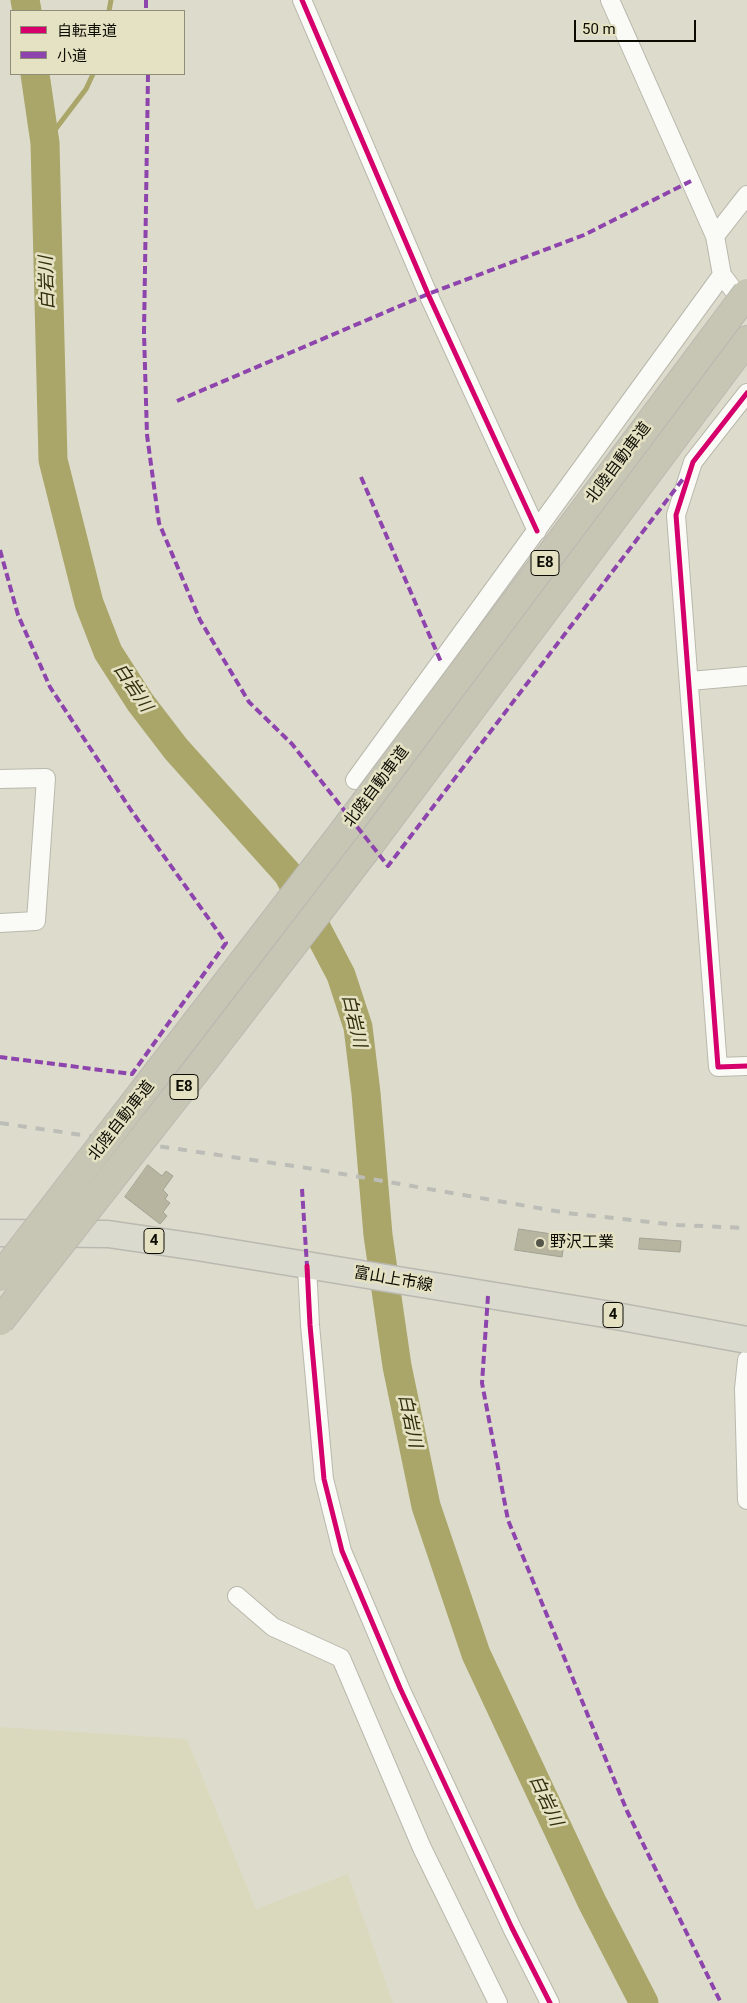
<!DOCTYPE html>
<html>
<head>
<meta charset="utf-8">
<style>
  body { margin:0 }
  #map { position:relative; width:747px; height:2003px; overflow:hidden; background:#dddccc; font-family:Roboto,"Noto Sans JP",sans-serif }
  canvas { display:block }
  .legend { position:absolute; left:10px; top:10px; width:175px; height:65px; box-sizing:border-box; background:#e5e2c4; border:1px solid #8f8c77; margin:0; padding:6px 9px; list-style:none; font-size:15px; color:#0d0c03 }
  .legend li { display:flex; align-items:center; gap:10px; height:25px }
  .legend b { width:25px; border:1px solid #8f8c77 }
  .scale { position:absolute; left:574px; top:20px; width:122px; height:22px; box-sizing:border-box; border:2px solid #0d0c03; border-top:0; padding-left:6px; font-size:15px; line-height:18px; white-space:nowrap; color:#0d0c03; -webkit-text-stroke:4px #e5e2c4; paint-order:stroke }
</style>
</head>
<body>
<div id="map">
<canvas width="747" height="2003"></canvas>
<ul class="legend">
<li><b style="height:6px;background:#d6006c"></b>自転車道</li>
<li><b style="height:6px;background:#8e44ad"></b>小道</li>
</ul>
<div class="scale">50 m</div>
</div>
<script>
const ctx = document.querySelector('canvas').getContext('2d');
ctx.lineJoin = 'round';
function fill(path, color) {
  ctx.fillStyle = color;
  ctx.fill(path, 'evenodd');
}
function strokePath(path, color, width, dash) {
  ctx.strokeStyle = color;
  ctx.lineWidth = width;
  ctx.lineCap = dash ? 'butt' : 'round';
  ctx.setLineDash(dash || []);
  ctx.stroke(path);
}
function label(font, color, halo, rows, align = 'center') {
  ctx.font = font + ' Roboto,"Noto Sans JP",sans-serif';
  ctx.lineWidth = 5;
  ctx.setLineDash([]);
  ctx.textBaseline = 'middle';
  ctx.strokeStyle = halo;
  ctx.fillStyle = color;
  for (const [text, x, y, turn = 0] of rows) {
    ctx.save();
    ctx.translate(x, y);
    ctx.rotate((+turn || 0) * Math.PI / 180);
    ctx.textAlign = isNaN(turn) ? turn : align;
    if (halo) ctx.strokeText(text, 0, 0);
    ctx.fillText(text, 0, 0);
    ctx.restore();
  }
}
fill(new Path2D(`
  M 0,1727 L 187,1739 L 256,1909 L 348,1874 L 393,2003 L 0,2003 Z`), '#dbd9bd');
strokePath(new Path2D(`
  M 109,11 L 111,0
  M 45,143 L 86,89 L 93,74`), '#aaa569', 5);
strokePath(new Path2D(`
  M 25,0 L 27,11
  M 35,74 L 45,143 L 53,460 L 89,603 L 108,652 L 140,702 L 176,749 L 288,874 L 341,975 L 358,1027 L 366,1093 L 378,1235 L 397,1366 L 426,1506 L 476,1654 L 592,1902 L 644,2003`), '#aaa569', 29);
const building = new Path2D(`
  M 148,1165 L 162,1176 L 166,1171 L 173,1176 L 163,1190 L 168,1195 L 165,1199 L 170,1203 L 163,1212 L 167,1216 L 160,1224 L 125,1197 Z
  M 519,1229 L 565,1236 L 562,1257 L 515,1250 Z
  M 640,1238 L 681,1241 L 680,1252 L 639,1249 Z`);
fill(building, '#b7b59f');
strokePath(building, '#a2a295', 1);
const minor = new Path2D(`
  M 302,0 L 428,294 L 537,531
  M 610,0 L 715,236 L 722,275 L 747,308
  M 715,236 L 747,195
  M 747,393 L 693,462 L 676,515 L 718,1067 L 747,1066
  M 690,681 L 747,676
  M 0,779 L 46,778 L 36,921 L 0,923
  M 355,780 L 722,275
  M 307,1266 L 310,1325 L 324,1479 L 342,1551 L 400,1688 L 512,1928 L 550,2003
  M 747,1360 L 744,1389 L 747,1500
  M 237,1596 L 273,1627 L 341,1658 L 422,1848 L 498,2003`);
const primary = new Path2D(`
  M 0,1233 L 108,1234 L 197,1247 L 605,1314 L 747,1340`);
const motorway = new Path2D(`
  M 365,851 L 747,340`);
strokePath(minor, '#b9b8ac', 20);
strokePath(primary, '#bab9b1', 29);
strokePath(motorway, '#bab9b1', 30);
strokePath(minor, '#fafaf7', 18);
strokePath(primary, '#dbdacf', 26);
strokePath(motorway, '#c7c5b3', 28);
strokePath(new Path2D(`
  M 0,1123 L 314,1169 L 567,1213 L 677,1225 L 747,1228`), '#bdbdb8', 4, [9, 9]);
const motorwayBridge = new Path2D(`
  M 0,1277 L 343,832 L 747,293
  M 0,1321 L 206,1058 L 365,851`);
strokePath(motorwayBridge, '#bab9b1', 30, []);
strokePath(motorwayBridge, '#c7c5b3', 28);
strokePath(new Path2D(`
  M 146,0 L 146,11
  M 148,74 L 144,333 L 147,435 L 159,523 L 200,620 L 249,702 L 292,744 L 388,866 L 683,479
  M 177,401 L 428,294 L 584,235 L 691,181
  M 361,477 L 441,662
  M 0,550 L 18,615 L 50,687 L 131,810 L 226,943 L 132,1074 L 0,1057
  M 302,1189 L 307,1266
  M 488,1296 L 482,1383 L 508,1520 L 627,1811 L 721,2003`), '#8e44ad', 4, [8, 4]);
strokePath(new Path2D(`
  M 302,0 L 428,294 L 537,531
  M 747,393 L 693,462 L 676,515 L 718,1067 L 747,1066
  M 307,1266 L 310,1325 L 324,1479 L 342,1551 L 400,1688 L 512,1928 L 550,2003`), '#d6006c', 5);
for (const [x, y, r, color] of [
  [540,1243,5,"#565549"]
]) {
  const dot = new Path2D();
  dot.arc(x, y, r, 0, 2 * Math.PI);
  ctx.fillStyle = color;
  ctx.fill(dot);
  strokePath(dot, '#e5e2c4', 2);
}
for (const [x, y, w] of [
  [545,563,28],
  [184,1087,28],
  [154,1241,20],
  [613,1315,20]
]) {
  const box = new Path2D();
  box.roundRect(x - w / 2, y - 12.5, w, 25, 4);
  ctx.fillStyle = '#e5e2c4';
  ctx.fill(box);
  strokePath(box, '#0d0c03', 1);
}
label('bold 15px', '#0d0c03', null, [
  ["E8",545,563],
  ["E8",184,1087],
  ["4",154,1241],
  ["4",613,1315]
]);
label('16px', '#0d0c03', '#e5e2c4', [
  ["北陸自動車道",619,463,-53],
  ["北陸自動車道",377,787,-53],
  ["北陸自動車道",122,1121,-52],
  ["富山上市線",393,1280,10]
]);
label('16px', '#0d0c03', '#e5e2c4', [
  ["野沢工業",550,1243]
], 'left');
label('italic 18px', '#312e0b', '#e5e2c4', [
  ["白岩川",48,283,-92],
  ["白岩川",132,688,56],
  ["白岩川",353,1021,77],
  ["白岩川",409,1421,78],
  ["白岩川",545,1801,65]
]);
</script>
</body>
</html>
